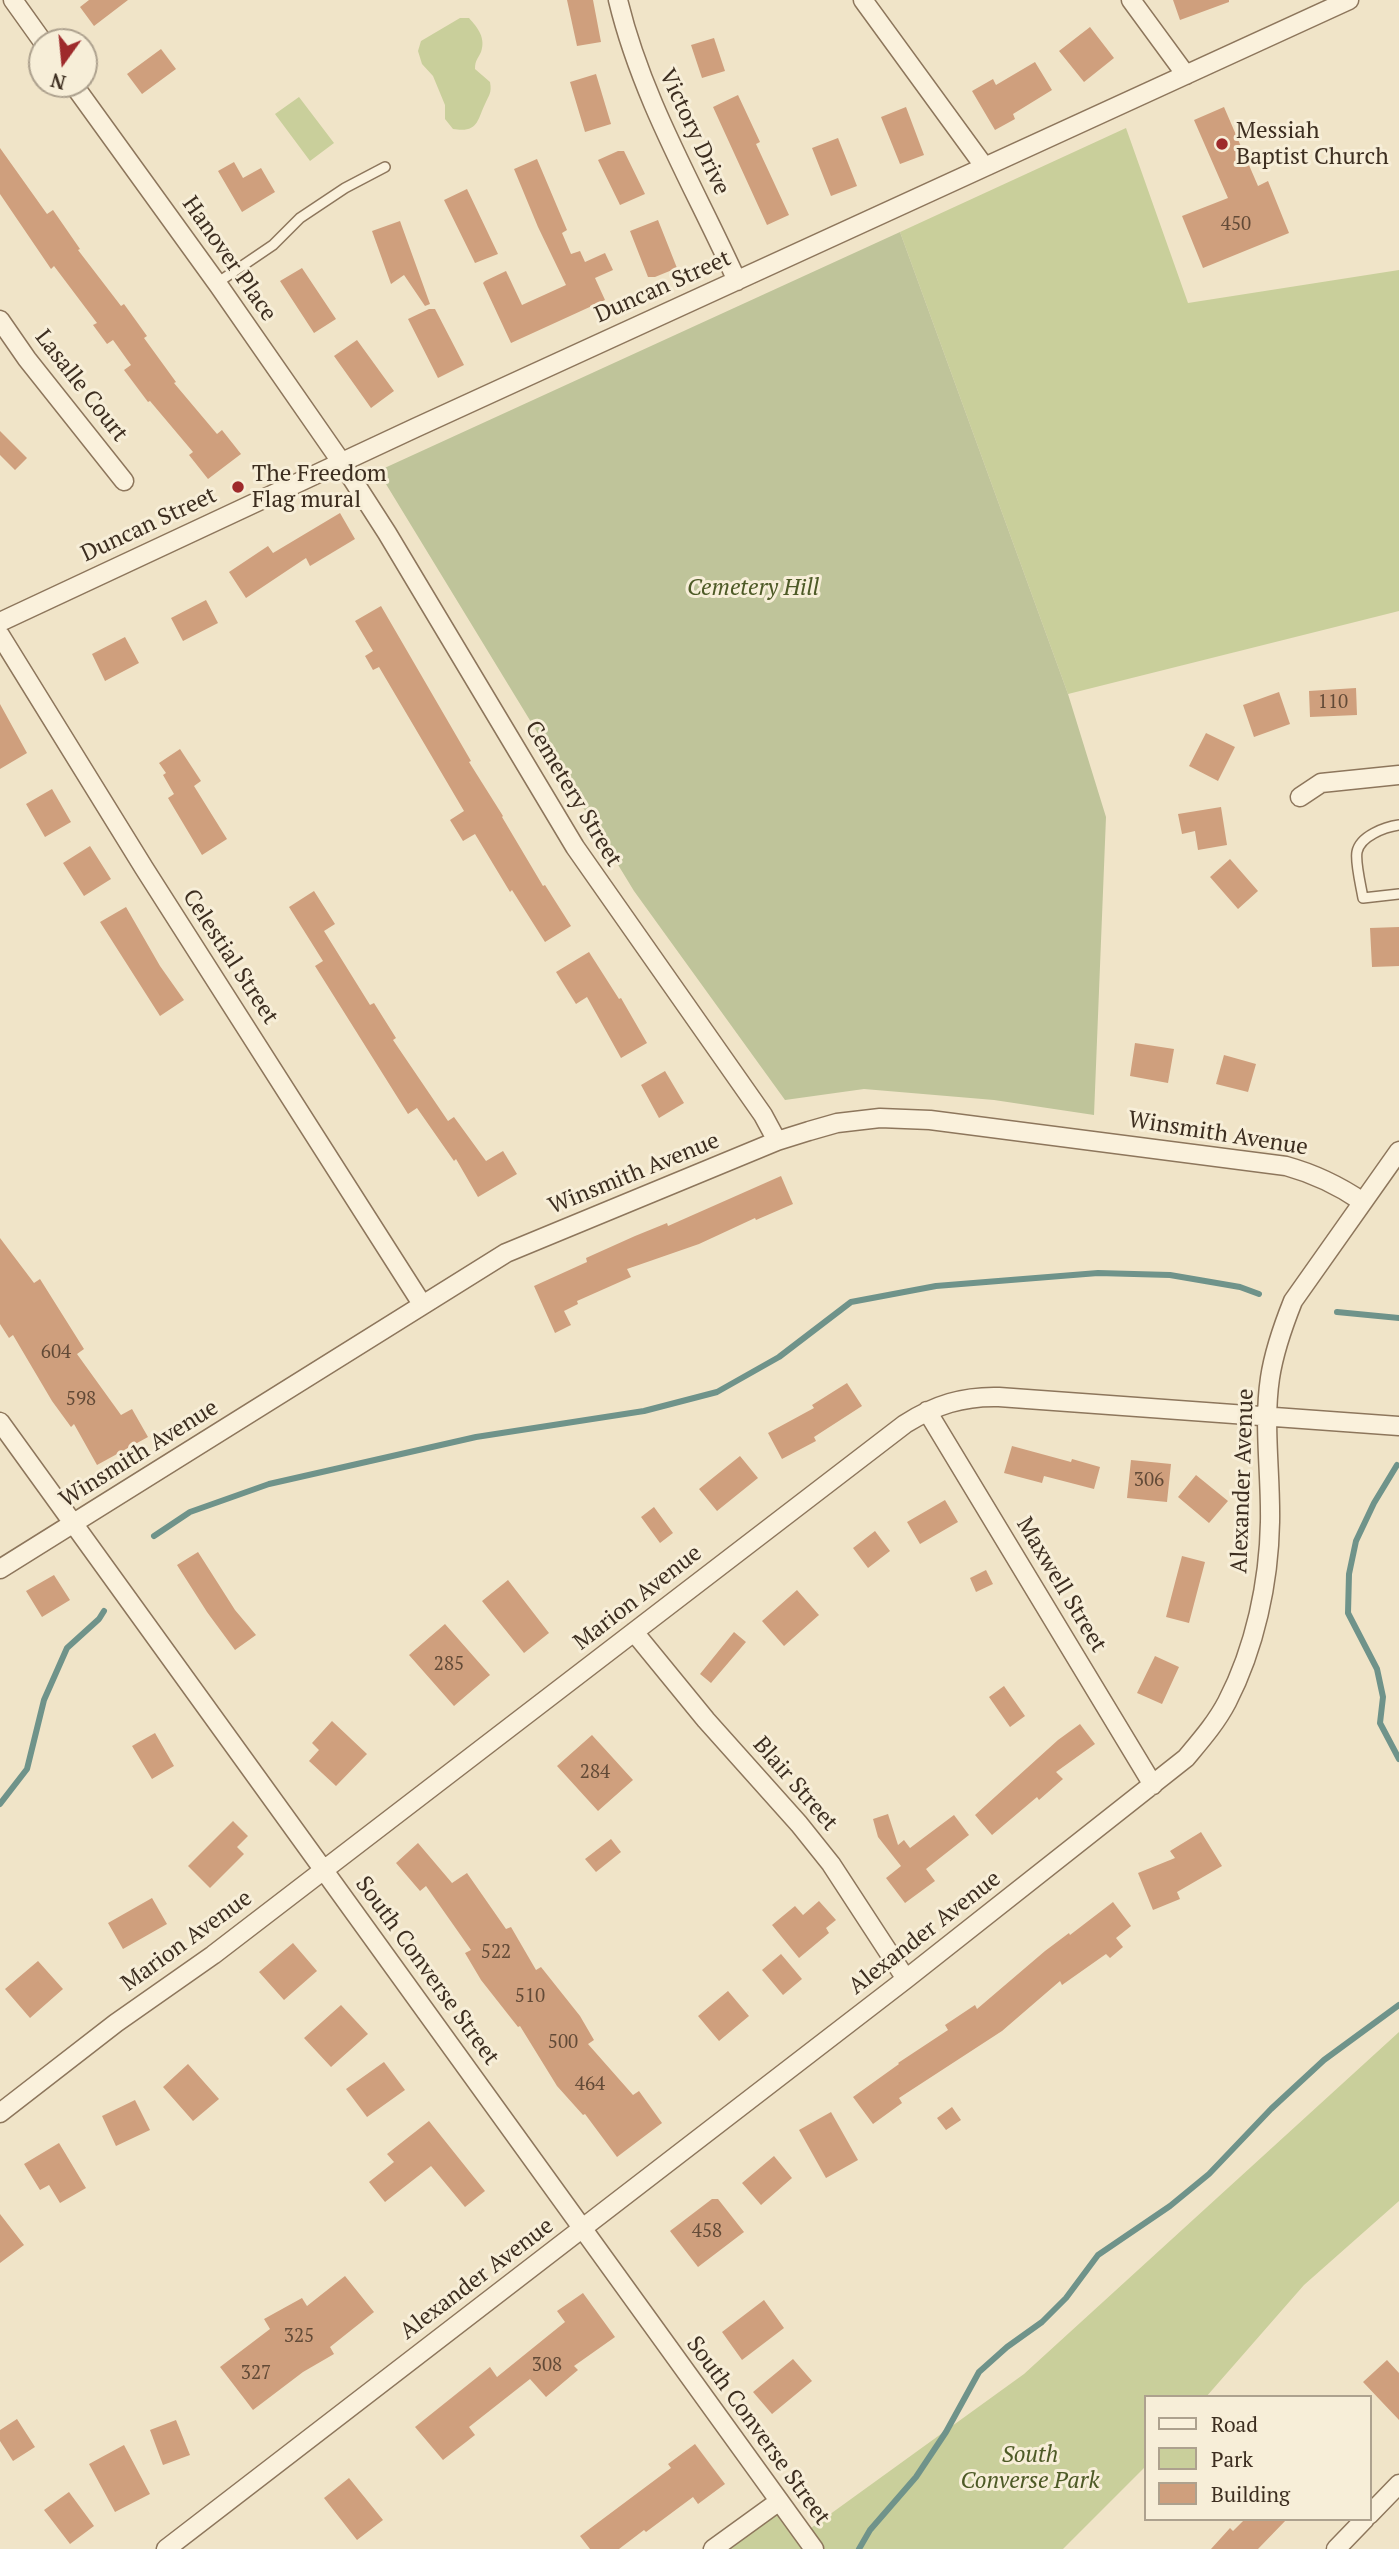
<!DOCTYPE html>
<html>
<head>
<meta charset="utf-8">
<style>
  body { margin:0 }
  #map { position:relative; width:1399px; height:2549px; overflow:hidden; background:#f0e4c8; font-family:"PT Serif",serif }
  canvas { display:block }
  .legend { position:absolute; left:1144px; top:2395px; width:228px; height:126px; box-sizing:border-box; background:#f7eed8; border:2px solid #ada18e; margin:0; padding:9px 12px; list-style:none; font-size:21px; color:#3d2e20 }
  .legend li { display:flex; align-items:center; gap:14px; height:35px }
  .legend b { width:35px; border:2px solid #ada18e }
  .north { position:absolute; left:28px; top:28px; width:70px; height:70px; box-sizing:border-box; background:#f7eed8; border:2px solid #ada18e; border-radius:50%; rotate:195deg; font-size:19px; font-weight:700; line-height:28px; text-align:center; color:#3d2e20 }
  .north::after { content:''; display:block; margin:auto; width:24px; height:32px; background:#9e2a2b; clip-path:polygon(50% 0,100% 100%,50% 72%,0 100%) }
</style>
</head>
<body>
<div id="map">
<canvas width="1399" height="2549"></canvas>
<ul class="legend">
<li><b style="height:9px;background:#faf1dc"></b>Road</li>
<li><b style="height:19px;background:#c9cf9b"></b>Park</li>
<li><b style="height:19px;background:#cf9f7d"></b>Building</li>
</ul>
<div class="north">N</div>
</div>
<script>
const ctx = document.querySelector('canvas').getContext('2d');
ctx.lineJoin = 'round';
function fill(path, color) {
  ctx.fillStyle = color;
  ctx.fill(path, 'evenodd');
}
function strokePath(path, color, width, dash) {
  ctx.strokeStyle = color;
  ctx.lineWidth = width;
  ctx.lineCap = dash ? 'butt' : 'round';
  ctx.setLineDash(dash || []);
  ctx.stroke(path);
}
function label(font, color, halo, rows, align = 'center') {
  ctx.font = font + ' "PT Serif",serif';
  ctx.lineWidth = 6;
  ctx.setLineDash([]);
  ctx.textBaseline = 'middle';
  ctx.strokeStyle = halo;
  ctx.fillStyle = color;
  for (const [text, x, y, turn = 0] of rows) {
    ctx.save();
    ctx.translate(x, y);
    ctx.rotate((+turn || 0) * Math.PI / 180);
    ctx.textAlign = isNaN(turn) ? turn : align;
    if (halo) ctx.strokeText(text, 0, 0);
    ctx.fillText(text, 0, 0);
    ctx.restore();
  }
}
fill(new Path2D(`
  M 460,18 L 469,18 C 478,28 486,38 481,52 C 478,59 475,60 475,69 L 490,82 C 492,93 489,95 485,104 C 477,121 478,133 453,129 L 445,119 L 445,105 L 433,76 L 422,64 L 418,51 L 421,41 Z
  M 299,97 L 334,143 L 310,161 L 275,114 Z
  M 1126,128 L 1188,303 L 1399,270 L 1399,611 L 1068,694 L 900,232 Z
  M 1399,2032 L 1399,2201 L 1304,2285 L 1206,2397 L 1145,2397 L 1145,2467 L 1063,2549 L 713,2549 L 778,2502 L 804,2533 L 1024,2374 Z`), '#c9cf9b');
fill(new Path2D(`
  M 900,232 L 1068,694 L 1106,817 L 1094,1115 L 994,1100 L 864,1089 L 785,1100 L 634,891 L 378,471 Z`), '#bfc49a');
strokePath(new Path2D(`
  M 1337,1312 L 1399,1318
  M 1397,1465 L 1374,1503 L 1356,1541 L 1349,1574 L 1348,1613 L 1377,1669 L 1383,1697 L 1380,1723 L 1399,1759
  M 154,1536 L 190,1512 L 269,1484 L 476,1437 L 644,1411 L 717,1392 L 779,1357 L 851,1302 L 936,1286 L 1098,1273 L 1170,1275 L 1240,1287 L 1259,1294
  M 0,1804 L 27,1769 L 44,1700 L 67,1648 L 99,1619 L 104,1611
  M 859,2549 L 870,2530 L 916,2477 L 946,2432 L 979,2372 L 1007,2347 L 1042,2322 L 1066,2298 L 1098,2255 L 1170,2206 L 1209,2174 L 1271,2109 L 1324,2060 L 1399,2005`), '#6f938a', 6);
fill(new Path2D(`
  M 89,0 L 128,0 L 94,26 L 80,7 Z
  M 567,0 L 593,0 L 601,42 L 577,46 Z
  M 1173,0 L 1229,0 L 1229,2 L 1180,20 Z
  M 1090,27 L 1114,58 L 1084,82 L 1059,51 Z
  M 714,38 L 725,71 L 702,78 L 691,45 Z
  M 161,49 L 176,69 L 142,94 L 127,74 Z
  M 1035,62 L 1052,90 L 1013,114 L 1015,119 L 995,130 L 972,91 L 993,79 L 996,85 Z
  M 596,74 L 611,124 L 585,132 L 570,82 Z
  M 738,95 L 760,142 L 756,144 L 789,215 L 767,225 L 713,107 Z
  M 906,107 L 924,155 L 900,164 L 881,117 Z
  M 1224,107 L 1258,186 L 1268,181 L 1289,233 L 1203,268 L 1182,216 L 1228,198 L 1194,120 Z
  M 838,138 L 857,186 L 831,196 L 812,148 Z
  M 0,148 L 47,214 L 53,210 L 80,249 L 78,250 L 121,306 L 124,304 L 147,336 L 144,338 L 176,382 L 174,383 L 217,434 L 222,430 L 241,454 L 208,479 L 189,455 L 193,452 L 150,401 L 148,402 L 124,370 L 131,365 L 113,340 L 107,344 L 93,325 L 97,323 L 54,266 L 51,269 L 0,194 Z
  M 618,151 L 624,151 L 645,194 L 620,205 L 598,160 Z
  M 537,159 L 567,230 L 562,233 L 571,254 L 580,251 L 585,262 L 605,253 L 613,270 L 595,278 L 605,300 L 511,343 L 483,283 L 485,281 L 506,271 L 522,305 L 566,285 L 538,227 L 514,169 Z
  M 234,162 L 243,178 L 261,168 L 275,192 L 242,212 L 218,171 Z
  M 467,189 L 498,254 L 475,263 L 444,200 Z
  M 658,220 L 677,268 L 655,277 L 648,277 L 630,231 Z
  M 400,221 L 430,304 L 425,306 L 404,275 L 391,284 L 372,231 Z
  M 302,268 L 336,319 L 314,333 L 280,281 Z
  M 429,309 L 435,309 L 464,365 L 438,378 L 408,319 Z
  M 357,340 L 394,391 L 371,408 L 334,356 Z
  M 0,431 L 27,458 L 15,470 L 0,455 Z
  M 340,513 L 355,539 L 310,566 L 306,558 L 246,598 L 229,572 L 268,546 L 273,553 Z
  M 206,600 L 218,623 L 183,641 L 171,618 Z
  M 381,606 L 471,761 L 469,762 L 503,816 L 502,817 L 543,886 L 545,885 L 571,926 L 545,942 L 512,890 L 510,892 L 475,834 L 463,841 L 450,820 L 464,811 L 379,667 L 373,670 L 365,656 L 373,651 L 355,621 Z
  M 125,637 L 139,663 L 105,681 L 92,654 Z
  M 1356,688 L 1357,715 L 1310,717 L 1309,691 Z
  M 1279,692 L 1290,724 L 1254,737 L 1243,705 Z
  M 0,704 L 27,753 L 0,769 Z
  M 1206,733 L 1235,747 L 1218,781 L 1189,766 Z
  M 180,749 L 201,781 L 194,786 L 227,839 L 202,855 L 168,798 L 174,794 L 163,775 L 166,773 L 159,763 Z
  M 52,789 L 71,822 L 45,837 L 26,804 Z
  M 1221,807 L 1227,845 L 1198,850 L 1195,831 L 1182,834 L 1178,814 Z
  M 90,846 L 111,879 L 84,896 L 63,863 Z
  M 1230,859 L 1258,891 L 1238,909 L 1210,877 Z
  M 314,891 L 335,924 L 324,931 L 370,1005 L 374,1003 L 396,1038 L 393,1040 L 448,1121 L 454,1117 L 486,1161 L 503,1151 L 517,1174 L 478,1197 L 456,1159 L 454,1161 L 417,1108 L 408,1114 L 315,966 L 323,961 L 289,907 Z
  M 126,907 L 160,966 L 184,1000 L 160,1016 L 100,922 Z
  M 1399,927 L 1399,966 L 1372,967 L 1370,928 Z
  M 589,952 L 619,999 L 621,998 L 647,1043 L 621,1058 L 587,997 L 576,1004 L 556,972 Z
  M 1135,1043 L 1174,1049 L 1168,1083 L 1130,1076 Z
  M 1224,1055 L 1256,1064 L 1248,1092 L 1216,1084 Z
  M 665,1071 L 684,1103 L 659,1118 L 641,1085 Z
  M 781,1176 L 793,1204 L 756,1220 L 755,1218 L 699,1244 L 627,1269 L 631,1277 L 577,1301 L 578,1304 L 564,1311 L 571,1325 L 555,1333 L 534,1286 L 587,1262 L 586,1258 L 635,1236 L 667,1223 L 668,1226 Z
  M 0,1238 L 34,1283 L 40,1279 L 84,1349 L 77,1354 L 121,1415 L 132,1409 L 148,1437 L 97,1465 L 74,1424 L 71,1427 L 52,1401 L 13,1335 L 9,1338 L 0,1324 Z
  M 847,1383 L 862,1406 L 814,1437 L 816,1441 L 782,1459 L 768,1433 L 814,1408 L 812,1405 Z
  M 1012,1446 L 1071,1462 L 1072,1459 L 1100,1467 L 1094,1489 L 1044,1476 L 1042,1483 L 1004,1473 Z
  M 740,1456 L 758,1478 L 717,1511 L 699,1489 Z
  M 1131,1460 L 1171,1464 L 1167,1502 L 1127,1498 Z
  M 1196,1475 L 1228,1501 L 1209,1523 L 1178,1497 Z
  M 945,1500 L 958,1522 L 920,1544 L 907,1522 Z
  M 654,1507 L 673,1533 L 660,1543 L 641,1517 Z
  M 875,1531 L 890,1551 L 868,1568 L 853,1548 Z
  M 198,1552 L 235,1610 L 256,1635 L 235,1650 L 207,1612 L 177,1565 Z
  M 1182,1556 L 1205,1562 L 1189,1623 L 1166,1617 Z
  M 986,1570 L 993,1584 L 976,1592 L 970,1578 Z
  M 54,1575 L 70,1600 L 42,1617 L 26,1591 Z
  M 508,1580 L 549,1633 L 524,1653 L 482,1601 Z
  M 797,1590 L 819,1615 L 784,1646 L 762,1621 Z
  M 445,1624 L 490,1675 L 454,1706 L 409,1655 Z
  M 734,1632 L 746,1642 L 711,1683 L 700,1674 Z
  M 1155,1656 L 1179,1667 L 1162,1704 L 1137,1693 Z
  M 1004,1686 L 1025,1716 L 1010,1727 L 989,1697 Z
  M 332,1721 L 367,1754 L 336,1786 L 309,1761 L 319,1750 L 312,1743 Z
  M 1080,1724 L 1095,1744 L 1056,1772 L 1063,1779 L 1039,1800 L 1037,1797 L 992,1835 L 975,1815 L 1058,1740 Z
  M 155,1733 L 174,1766 L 152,1779 L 132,1746 Z
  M 592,1735 L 633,1780 L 598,1811 L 557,1766 Z
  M 888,1814 L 898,1845 L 904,1840 L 910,1848 L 954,1815 L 969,1835 L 926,1869 L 935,1881 L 905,1903 L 886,1878 L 901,1866 L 878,1837 L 873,1819 Z
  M 233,1821 L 248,1836 L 237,1847 L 244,1854 L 210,1888 L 188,1866 Z
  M 1201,1832 L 1222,1866 L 1177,1892 L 1180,1899 L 1153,1910 L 1138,1873 L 1175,1858 L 1170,1851 Z
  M 611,1839 L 621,1852 L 596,1872 L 585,1859 Z
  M 418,1843 L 452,1883 L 467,1873 L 506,1929 L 511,1927 L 536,1970 L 541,1967 L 580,2016 L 594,2040 L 588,2044 L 633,2095 L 639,2091 L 662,2123 L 617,2157 L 585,2114 L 583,2115 L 557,2086 L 520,2026 L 518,2027 L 481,1980 L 465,1953 L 471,1950 L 426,1886 L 420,1891 L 396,1863 Z
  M 152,1898 L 167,1924 L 123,1949 L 108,1923 Z
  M 819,1901 L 836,1920 L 826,1928 L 829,1933 L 799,1958 L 772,1925 L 795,1906 L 803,1915 Z
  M 1113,1902 L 1131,1926 L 1116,1938 L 1123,1947 L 1110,1958 L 1106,1954 L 1062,1985 L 1060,1981 L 1002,2031 L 899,2098 L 902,2103 L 873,2124 L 853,2097 L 899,2064 L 898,2063 L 948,2030 L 945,2025 L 975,2005 L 977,2009 L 1045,1951 L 1069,1933 L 1070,1935 Z
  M 293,1943 L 317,1971 L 284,2000 L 259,1972 Z
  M 781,1954 L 802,1979 L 783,1995 L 762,1970 Z
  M 38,1961 L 63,1989 L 30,2018 L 5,1989 Z
  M 728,1991 L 749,2016 L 719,2041 L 698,2016 Z
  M 341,2005 L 368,2034 L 331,2067 L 304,2038 Z
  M 384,2062 L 405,2090 L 367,2117 L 346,2089 Z
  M 188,2064 L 219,2099 L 193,2121 L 163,2087 Z
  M 135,2100 L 150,2130 L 116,2146 L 102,2116 Z
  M 952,2107 L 961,2120 L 946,2130 L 937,2118 Z
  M 831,2112 L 858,2160 L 826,2178 L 799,2130 Z
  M 429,2121 L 485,2191 L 465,2207 L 431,2166 L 385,2202 L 369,2182 L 394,2162 L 387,2154 Z
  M 59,2143 L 86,2188 L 60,2203 L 49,2185 L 40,2190 L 24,2164 Z
  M 774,2156 L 792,2178 L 761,2205 L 742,2183 Z
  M 712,2199 L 718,2199 L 744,2232 L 698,2267 L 670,2231 Z
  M 0,2214 L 24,2245 L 0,2263 Z
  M 345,2276 L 374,2312 L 330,2347 L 334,2354 L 303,2372 L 253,2410 L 220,2367 L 270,2329 L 264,2319 L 302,2298 L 307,2306 Z
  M 583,2293 L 615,2337 L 574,2366 L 578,2370 L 546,2397 L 530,2379 L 469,2427 L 475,2435 L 443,2460 L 415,2427 L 490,2367 L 497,2377 L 565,2322 L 557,2311 Z
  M 764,2300 L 784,2328 L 742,2360 L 722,2332 Z
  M 793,2359 L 812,2381 L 772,2414 L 753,2392 Z
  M 1387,2360 L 1399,2373 L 1399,2420 L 1363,2382 Z
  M 17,2419 L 35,2447 L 13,2461 L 0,2441 L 0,2430 Z
  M 176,2420 L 190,2455 L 163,2465 L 150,2430 Z
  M 695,2444 L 725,2484 L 698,2504 L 693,2497 L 646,2532 L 644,2530 L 619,2549 L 590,2549 L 580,2536 L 671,2468 L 668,2464 Z
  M 124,2445 L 150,2494 L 115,2512 L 89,2464 Z
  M 349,2478 L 383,2520 L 357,2540 L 324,2498 Z
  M 69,2492 L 94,2526 L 70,2544 L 44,2510 Z
  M 1245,2519 L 1287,2519 L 1258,2549 L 1211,2549 L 1230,2528 L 1233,2531 Z`), '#cf9f7d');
const lane = new Path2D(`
  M 217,283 L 273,245 L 300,218 L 345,188 L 385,167
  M 1399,825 C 1385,827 1360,836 1357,852 C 1355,862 1361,886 1363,898 L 1399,894`);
const street = new Path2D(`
  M 13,0 L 43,42
  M 618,0 C 642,100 695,188 737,281
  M 863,0 L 984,166
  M 1131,0 L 1186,75
  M 73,84 L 219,286 L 342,463 L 387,533 L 575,847 L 763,1115 L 777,1141
  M 0,320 L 27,359 L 124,481
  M 0,622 L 415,428 L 1349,0
  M 0,635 L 144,868 L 422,1304
  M 1300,797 L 1321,783 L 1399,775
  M 927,1411 L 1153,1785
  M 0,1422 L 814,2549
  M 0,1569 L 506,1253 L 777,1141 L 809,1131 L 837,1123 L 880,1118 L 930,1120 L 1286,1166 C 1315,1174 1338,1185 1363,1202
  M 634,1632 L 706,1720 L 799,1824 L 831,1864 L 906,1979
  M 0,2113 L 116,2023 L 213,1955 L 905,1424 C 935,1405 963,1396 999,1397 L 1399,1426
  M 1369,2515 L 1399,2484
  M 166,2549 L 906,1979 L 1186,1758 C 1201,1740 1216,1723 1227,1702 C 1255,1648 1269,1582 1270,1522 C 1271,1474 1263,1425 1270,1378 C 1274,1351 1283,1326 1293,1301 L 1399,1151
  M 713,2549 L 778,2502
  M 1336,2549 L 1365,2519`);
strokePath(lane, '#8d765c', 12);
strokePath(street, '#8d765c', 21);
strokePath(lane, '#faf1dc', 9);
strokePath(street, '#faf1dc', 18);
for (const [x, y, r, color] of [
  [1222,144,7,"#9e2a2b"],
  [238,487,7,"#9e2a2b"]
]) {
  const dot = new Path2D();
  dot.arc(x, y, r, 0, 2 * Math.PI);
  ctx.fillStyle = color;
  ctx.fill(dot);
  strokePath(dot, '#f7eed8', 2.5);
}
label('19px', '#624a37', null, [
  ["450",1236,225],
  ["110",1333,703],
  ["604",56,1353],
  ["598",81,1400],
  ["306",1149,1481],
  ["285",449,1665],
  ["284",595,1773],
  ["522",496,1953],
  ["510",530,1997],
  ["500",563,2043],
  ["464",590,2085],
  ["458",707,2232],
  ["325",299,2337],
  ["308",547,2366],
  ["327",256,2374]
]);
label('23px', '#3d2e20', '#f7eed8', [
  ["Messiah",1236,131],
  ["Baptist Church",1236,157],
  ["The Freedom",252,474],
  ["Flag mural",252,500]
], 'left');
label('23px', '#3d2e20', '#f7eed8', [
  ["Victory Drive",694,132,65],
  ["Hanover Place",229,259,55],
  ["Duncan Street",663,287,-24],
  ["Lasalle Court",81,386,52],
  ["Duncan Street",149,525,-25],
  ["Cemetery Street",573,794,59],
  ["Celestial Street",230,957,57],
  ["Winsmith Avenue",1218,1134,9],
  ["Winsmith Avenue",634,1174,-22],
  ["Winsmith Avenue",139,1454,-32],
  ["Alexander Avenue",1243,1481,-88],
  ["Maxwell Street",1061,1585,59],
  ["Marion Avenue",638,1598,-38],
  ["Blair Street",795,1784,49],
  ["Alexander Avenue",925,1933,-38],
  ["Marion Avenue",187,1941,-36],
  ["South Converse Street",427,1971,54],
  ["Alexander Avenue",477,2279,-37],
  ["South Converse Street",758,2431,54]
]);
label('italic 23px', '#4d5a26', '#f7eed8', [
  ["Cemetery Hill",753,588],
  ["South",1030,2455],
  ["Converse Park",1030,2481]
]);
</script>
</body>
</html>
